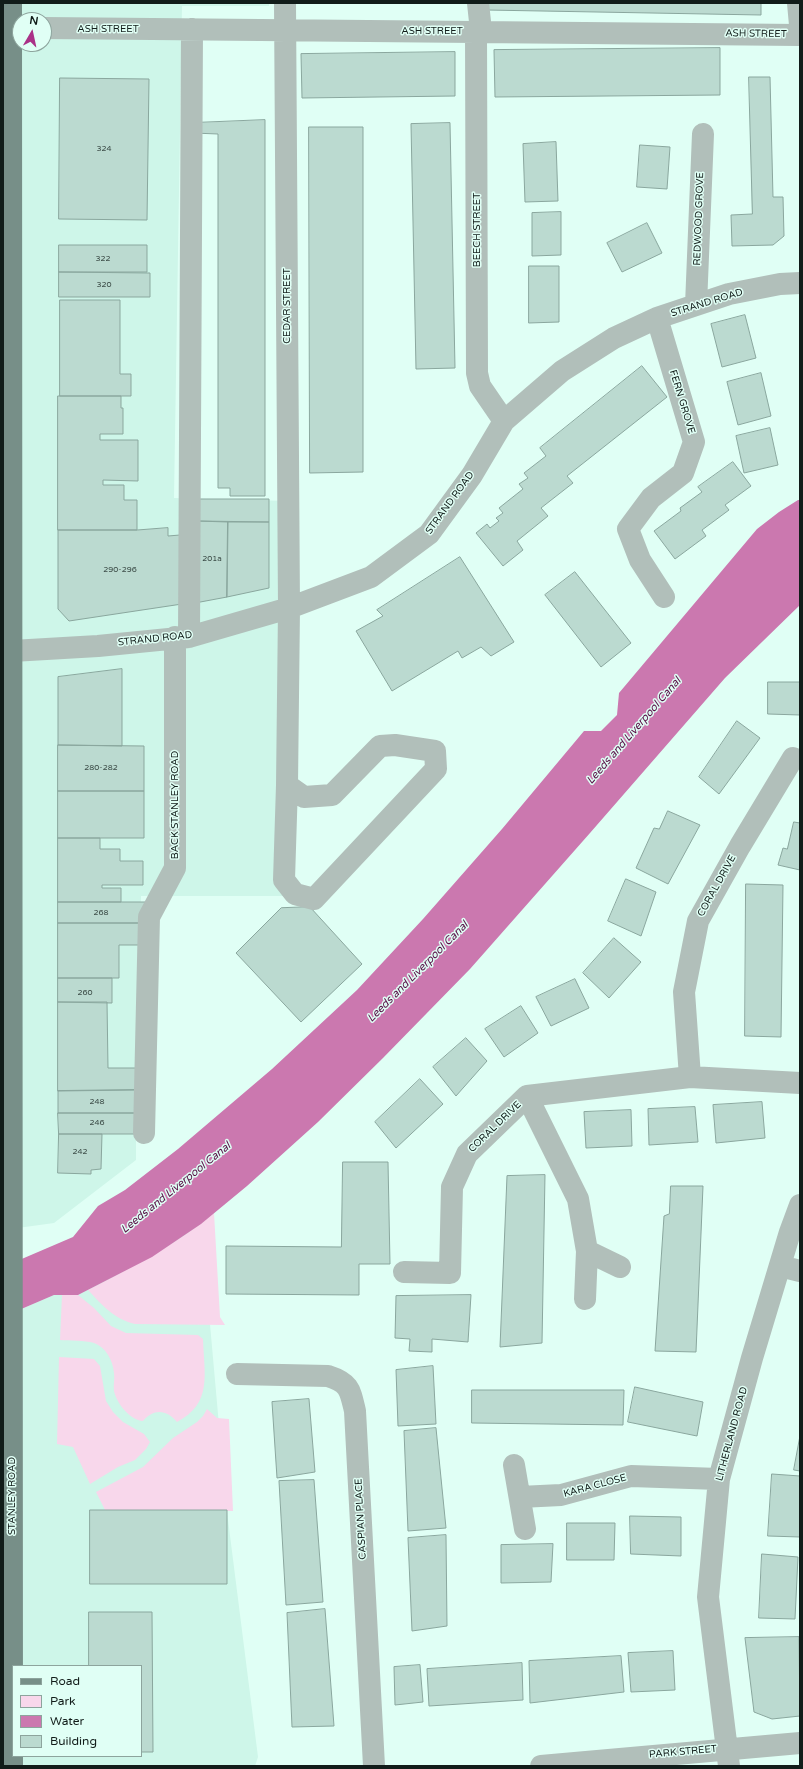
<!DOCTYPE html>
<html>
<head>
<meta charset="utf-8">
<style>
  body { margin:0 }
  #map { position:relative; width:803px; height:1769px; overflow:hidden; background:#e0fff5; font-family:"Varela Round",sans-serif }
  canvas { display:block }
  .frame { position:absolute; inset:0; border:4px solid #111c19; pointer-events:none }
  .legend { position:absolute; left:12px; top:1665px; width:130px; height:92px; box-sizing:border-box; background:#e0fff5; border:1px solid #8da49d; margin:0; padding:5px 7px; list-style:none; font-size:12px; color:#111c19 }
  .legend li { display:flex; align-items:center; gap:8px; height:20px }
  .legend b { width:20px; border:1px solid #8da49d }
  .north { position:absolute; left:12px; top:12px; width:40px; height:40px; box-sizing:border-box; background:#e0fff5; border:1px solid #8da49d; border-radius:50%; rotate:9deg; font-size:11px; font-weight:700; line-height:16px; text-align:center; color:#111c19 }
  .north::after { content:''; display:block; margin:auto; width:14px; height:18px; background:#aa3288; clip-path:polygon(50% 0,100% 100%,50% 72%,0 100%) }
</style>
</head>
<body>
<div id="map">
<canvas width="803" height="1769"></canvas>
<div class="frame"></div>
<ul class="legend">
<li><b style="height:5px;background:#778f88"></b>Road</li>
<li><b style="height:11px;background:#f8d7eb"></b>Park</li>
<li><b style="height:11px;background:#cb78af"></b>Water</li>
<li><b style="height:11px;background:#bbdad0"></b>Building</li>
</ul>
<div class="north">N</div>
</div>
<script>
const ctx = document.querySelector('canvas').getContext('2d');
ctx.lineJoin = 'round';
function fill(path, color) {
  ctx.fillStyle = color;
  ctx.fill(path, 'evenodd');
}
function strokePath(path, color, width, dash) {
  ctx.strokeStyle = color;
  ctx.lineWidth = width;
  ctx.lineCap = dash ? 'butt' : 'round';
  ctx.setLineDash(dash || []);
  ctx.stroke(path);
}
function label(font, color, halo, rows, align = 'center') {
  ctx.font = font + ' "Varela Round",sans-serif';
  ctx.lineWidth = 3;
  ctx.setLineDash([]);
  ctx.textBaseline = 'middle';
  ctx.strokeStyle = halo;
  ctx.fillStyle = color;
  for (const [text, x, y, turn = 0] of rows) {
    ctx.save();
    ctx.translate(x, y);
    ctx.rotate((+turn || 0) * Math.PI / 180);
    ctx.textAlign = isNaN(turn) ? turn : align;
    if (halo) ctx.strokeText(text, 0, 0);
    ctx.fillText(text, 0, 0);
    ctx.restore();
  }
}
fill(new Path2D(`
  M 3,3 L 269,3 L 269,6 L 182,6 L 174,498 L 288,501 L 284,896 L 141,896 L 136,1068 L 136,1160 L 54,1223 L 3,1230 ZM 20,20 L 44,20 L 44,44 L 20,44 Z
  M 201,1223 L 226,1504 L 258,1757 L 255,1766 L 3,1766 L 12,1313 L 54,1295 L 78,1295 L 152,1257 ZM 13,1666 L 141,1666 L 141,1756 L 13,1756 Z`), '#cef6e9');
fill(new Path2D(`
  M 214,1213 L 220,1317 L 225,1325 L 135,1324 C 114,1319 102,1305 88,1290 C 132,1267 176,1245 214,1213 Z
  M 62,1295 L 78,1295 L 94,1308 L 111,1326 L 126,1333 L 198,1335 L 203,1339 C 204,1374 213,1403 177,1422 C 167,1410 154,1408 143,1421 C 130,1420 117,1404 114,1391 C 113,1385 115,1379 114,1373 C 113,1361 106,1347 94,1343 C 84,1340 70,1341 60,1340 Z
  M 59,1357 L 94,1359 L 100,1366 L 106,1401 L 113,1412 L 123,1422 L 144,1434 L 150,1442 L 146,1449 L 135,1460 L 118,1467 L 90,1484 L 73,1447 L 57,1444 Z
  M 207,1409 L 217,1418 L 229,1419 L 233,1511 L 105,1510 L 96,1492 L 143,1467 L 173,1438 L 197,1422 L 203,1416 Z`), '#f8d7eb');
fill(new Path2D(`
  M 798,500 L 800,500 L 800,605 L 725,678 L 590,833 L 470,969 L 383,1058 L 318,1122 L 247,1186 L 201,1224 L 152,1257 L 78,1295 L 54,1295 L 12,1313 L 3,1267 L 73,1237 L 98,1206 L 125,1190 L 178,1149 L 272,1069 L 357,990 L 423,919 L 502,829 L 584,731 L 601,731 L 617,715 L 619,693 L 757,529 L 779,512 Z`), '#cb78af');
const building = new Path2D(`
  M 486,3 L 761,3 L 761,15 L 486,10 Z
  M 720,48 L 720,95 L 495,97 L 494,50 Z
  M 455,52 L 455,96 L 302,98 L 301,54 Z
  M 749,77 L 770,77 L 773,197 L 783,197 L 784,236 L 773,245 L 732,246 L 731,215 L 752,214 Z
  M 60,78 L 149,79 L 147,220 L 59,219 Z
  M 265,120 L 265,496 L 230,496 L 230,488 L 218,488 L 218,134 L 193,133 L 193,123 Z
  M 450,123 L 455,368 L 416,369 L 411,124 Z
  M 309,127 L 363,127 L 363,472 L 310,473 Z
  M 556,142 L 558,201 L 525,202 L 523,144 Z
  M 640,145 L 670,147 L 667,189 L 637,187 Z
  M 561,212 L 561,255 L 532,256 L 532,213 Z
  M 647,223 L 662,253 L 622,272 L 607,243 Z
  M 59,245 L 147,245 L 147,272 L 59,272 Z
  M 529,266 L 559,266 L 559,322 L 529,323 Z
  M 59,272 L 150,273 L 150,297 L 59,297 Z
  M 60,300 L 120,300 L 120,374 L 131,374 L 131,396 L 60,396 Z
  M 745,315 L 756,358 L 722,367 L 711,324 Z
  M 642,366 L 667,397 L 567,476 L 573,483 L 541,508 L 548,516 L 517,541 L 523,550 L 503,566 L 476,533 L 487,524 L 490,528 L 499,521 L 496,518 L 503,513 L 499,508 L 523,489 L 519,484 L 528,478 L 524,473 L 546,456 L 540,448 Z
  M 761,373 L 771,416 L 738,425 L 727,382 Z
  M 58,396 L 121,396 L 121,408 L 123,408 L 123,434 L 100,434 L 100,440 L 138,440 L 138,481 L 103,480 L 103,485 L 124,485 L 124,500 L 137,500 L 137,530 L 58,530 Z
  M 770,428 L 778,465 L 744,473 L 736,436 Z
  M 733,462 L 751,486 L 725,505 L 729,510 L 702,530 L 706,536 L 675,559 L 654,531 L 681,511 L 680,508 L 702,492 L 698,487 Z
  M 197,499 L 269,499 L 269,522 L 197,521 Z
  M 197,521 L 228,522 L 227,597 L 195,603 Z
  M 228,522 L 269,522 L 269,588 L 227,597 Z
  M 168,528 L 168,536 L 180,535 L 182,604 L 69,621 L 58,609 L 58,530 L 137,530 Z
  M 460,557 L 514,642 L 491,656 L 481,647 L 462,658 L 458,651 L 392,691 L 356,631 L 383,616 L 377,610 Z
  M 575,572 L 631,643 L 601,667 L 545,595 Z
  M 122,669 L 122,746 L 58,745 L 58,677 Z
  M 768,682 L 800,682 L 800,715 L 768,714 Z
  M 737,721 L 760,738 L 719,794 L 699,777 Z
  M 58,745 L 144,746 L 144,791 L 58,791 Z
  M 58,791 L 144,791 L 144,838 L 58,838 Z
  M 668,811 L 700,825 L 668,884 L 636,868 L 654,828 L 659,829 Z
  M 794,822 L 800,823 L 800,870 L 778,865 L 783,848 L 787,849 Z
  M 58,838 L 100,838 L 100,849 L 120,849 L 120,861 L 143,861 L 143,885 L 102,885 L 102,888 L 121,888 L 121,902 L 58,902 Z
  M 626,879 L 656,892 L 641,936 L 608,921 Z
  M 746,884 L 783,885 L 781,1037 L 745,1036 Z
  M 58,902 L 145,902 L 145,923 L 58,923 Z
  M 310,907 L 362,964 L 301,1022 L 236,953 L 281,908 Z
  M 58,923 L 145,923 L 145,945 L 119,945 L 119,978 L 58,978 Z
  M 614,938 L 641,962 L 609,998 L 583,973 Z
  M 58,978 L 112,978 L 112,1003 L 58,1002 Z
  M 575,979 L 589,1008 L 551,1026 L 536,997 Z
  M 58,1002 L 107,1002 L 108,1068 L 136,1068 L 136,1090 L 58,1091 Z
  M 521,1006 L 538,1033 L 504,1057 L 485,1029 Z
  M 466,1038 L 487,1061 L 456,1096 L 433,1067 Z
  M 420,1079 L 443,1104 L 396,1148 L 375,1122 Z
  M 136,1090 L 136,1113 L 58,1113 L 58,1091 Z
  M 762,1102 L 765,1138 L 716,1143 L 713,1105 Z
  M 695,1107 L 698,1142 L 649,1145 L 648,1109 Z
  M 631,1110 L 632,1146 L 586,1148 L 584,1112 Z
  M 58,1113 L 136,1113 L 136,1134 L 59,1134 Z
  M 59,1134 L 102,1134 L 101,1169 L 91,1170 L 91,1174 L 58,1173 Z
  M 343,1162 L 388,1162 L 390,1264 L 359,1264 L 359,1295 L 226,1294 L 226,1246 L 341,1247 Z
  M 545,1175 L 542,1343 L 500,1347 L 507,1176 Z
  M 671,1186 L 703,1186 L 696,1352 L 655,1351 L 664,1216 L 669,1214 Z
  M 471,1295 L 468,1342 L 432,1339 L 432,1352 L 409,1351 L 410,1339 L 395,1338 L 396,1296 Z
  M 433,1366 L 436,1424 L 398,1426 L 396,1370 Z
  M 635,1387 L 703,1402 L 697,1436 L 628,1422 Z
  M 472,1390 L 624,1390 L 623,1425 L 472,1423 Z
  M 309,1399 L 315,1472 L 277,1478 L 272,1402 Z
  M 436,1428 L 446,1528 L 408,1531 L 404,1431 Z
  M 800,1436 L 800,1471 L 794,1470 Z
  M 772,1474 L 800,1476 L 800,1537 L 768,1536 Z
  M 314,1480 L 323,1602 L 286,1605 L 279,1481 Z
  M 90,1510 L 227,1510 L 227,1584 L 90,1584 Z
  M 630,1516 L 681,1517 L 681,1556 L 631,1554 Z
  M 567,1523 L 615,1523 L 614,1560 L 567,1560 Z
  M 446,1535 L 447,1626 L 412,1631 L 408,1538 Z
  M 553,1544 L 551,1582 L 501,1583 L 501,1545 Z
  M 762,1554 L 798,1557 L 795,1619 L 759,1618 Z
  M 325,1609 L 334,1726 L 292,1727 L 287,1613 Z
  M 89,1612 L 152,1612 L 153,1752 L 141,1752 L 141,1666 L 89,1666 Z
  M 799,1637 L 800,1716 L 772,1719 L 754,1712 L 745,1638 Z
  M 673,1651 L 675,1690 L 631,1692 L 628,1653 Z
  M 621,1656 L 624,1692 L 530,1703 L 529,1661 Z
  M 522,1663 L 523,1700 L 429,1706 L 427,1669 Z
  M 420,1665 L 423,1702 L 395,1705 L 394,1667 Z`);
fill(building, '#bbdad0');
strokePath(building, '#8aa79e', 1);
strokePath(new Path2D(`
  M 285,3 L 289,608 L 287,785 L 284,880 L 295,894 L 314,899 L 436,769 L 435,751 L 395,745 L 380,746 L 332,795 L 304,797 L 287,785
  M 478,3 L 481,31
  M 798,3 L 800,25
  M 44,28 L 800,35
  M 476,31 L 477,373 L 480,386 L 504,421
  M 696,305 L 703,134
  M 657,318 L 694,442 L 683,473 L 651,498 L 628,529 L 640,560 L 664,597
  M 189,637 L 192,29
  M 12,651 L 98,646 L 189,637 L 289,608 L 371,577 L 429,534 L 472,475 L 504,421 L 562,371 L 614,338 L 657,318 L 729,294 L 780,284 L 800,283
  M 690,1077 L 684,992 L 698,921 L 740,846 L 793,758
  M 527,1096 L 578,1199 L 587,1251 L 585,1299
  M 144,1133 L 149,917 L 175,868 L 175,637
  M 587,1251 L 620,1267
  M 780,1266 L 800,1271
  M 404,1272 L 450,1273 L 452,1187 L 467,1154 L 527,1096 L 690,1077 L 800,1083
  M 237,1374 L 328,1376 C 350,1383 350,1390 355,1411 L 374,1766
  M 514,1465 L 525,1529
  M 520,1497 L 561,1495 L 631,1476 L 719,1479
  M 541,1766 L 800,1743
  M 729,1766 L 708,1597 L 719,1479 L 752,1358 L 790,1232 L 800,1205`), '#b1bfba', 22);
strokePath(new Path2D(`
  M 11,3 L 12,1766`), '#778f88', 22);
label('8px', '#3c4c47', null, [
  ["324",104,149],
  ["322",103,259],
  ["320",104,285],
  ["201a",212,559],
  ["290-296",120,570],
  ["280-282",101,768],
  ["268",101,913],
  ["260",85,993],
  ["248",97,1102],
  ["246",97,1123],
  ["242",80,1152]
]);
label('10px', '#111c19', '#e0fff5', [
  ["ASH STREET",108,29],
  ["ASH STREET",432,31],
  ["ASH STREET",756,34,1],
  ["REDWOOD GROVE",699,219,-88],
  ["BEECH STREET",477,230,-90],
  ["STRAND ROAD",707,303,-17],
  ["CEDAR STREET",287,306,-90],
  ["FERN GROVE",682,402,73],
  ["STRAND ROAD",450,503,-54],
  ["STRAND ROAD",155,639,-6],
  ["BACK STANLEY ROAD",175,805,-90],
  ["CORAL DRIVE",717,886,-61],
  ["CORAL DRIVE",495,1127,-44],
  ["LITHERLAND ROAD",732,1434,-75],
  ["KARA CLOSE",595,1486,-15],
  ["STANLEY ROAD",12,1496,-90],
  ["CASPIAN PLACE",361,1519,-93],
  ["PARK STREET",683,1752,-5]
]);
label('italic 11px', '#570b44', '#e0fff5', [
  ["Leeds and Liverpool Canal",634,731,-49],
  ["Leeds and Liverpool Canal",418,972,-45],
  ["Leeds and Liverpool Canal",176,1188,-39]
]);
</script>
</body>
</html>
